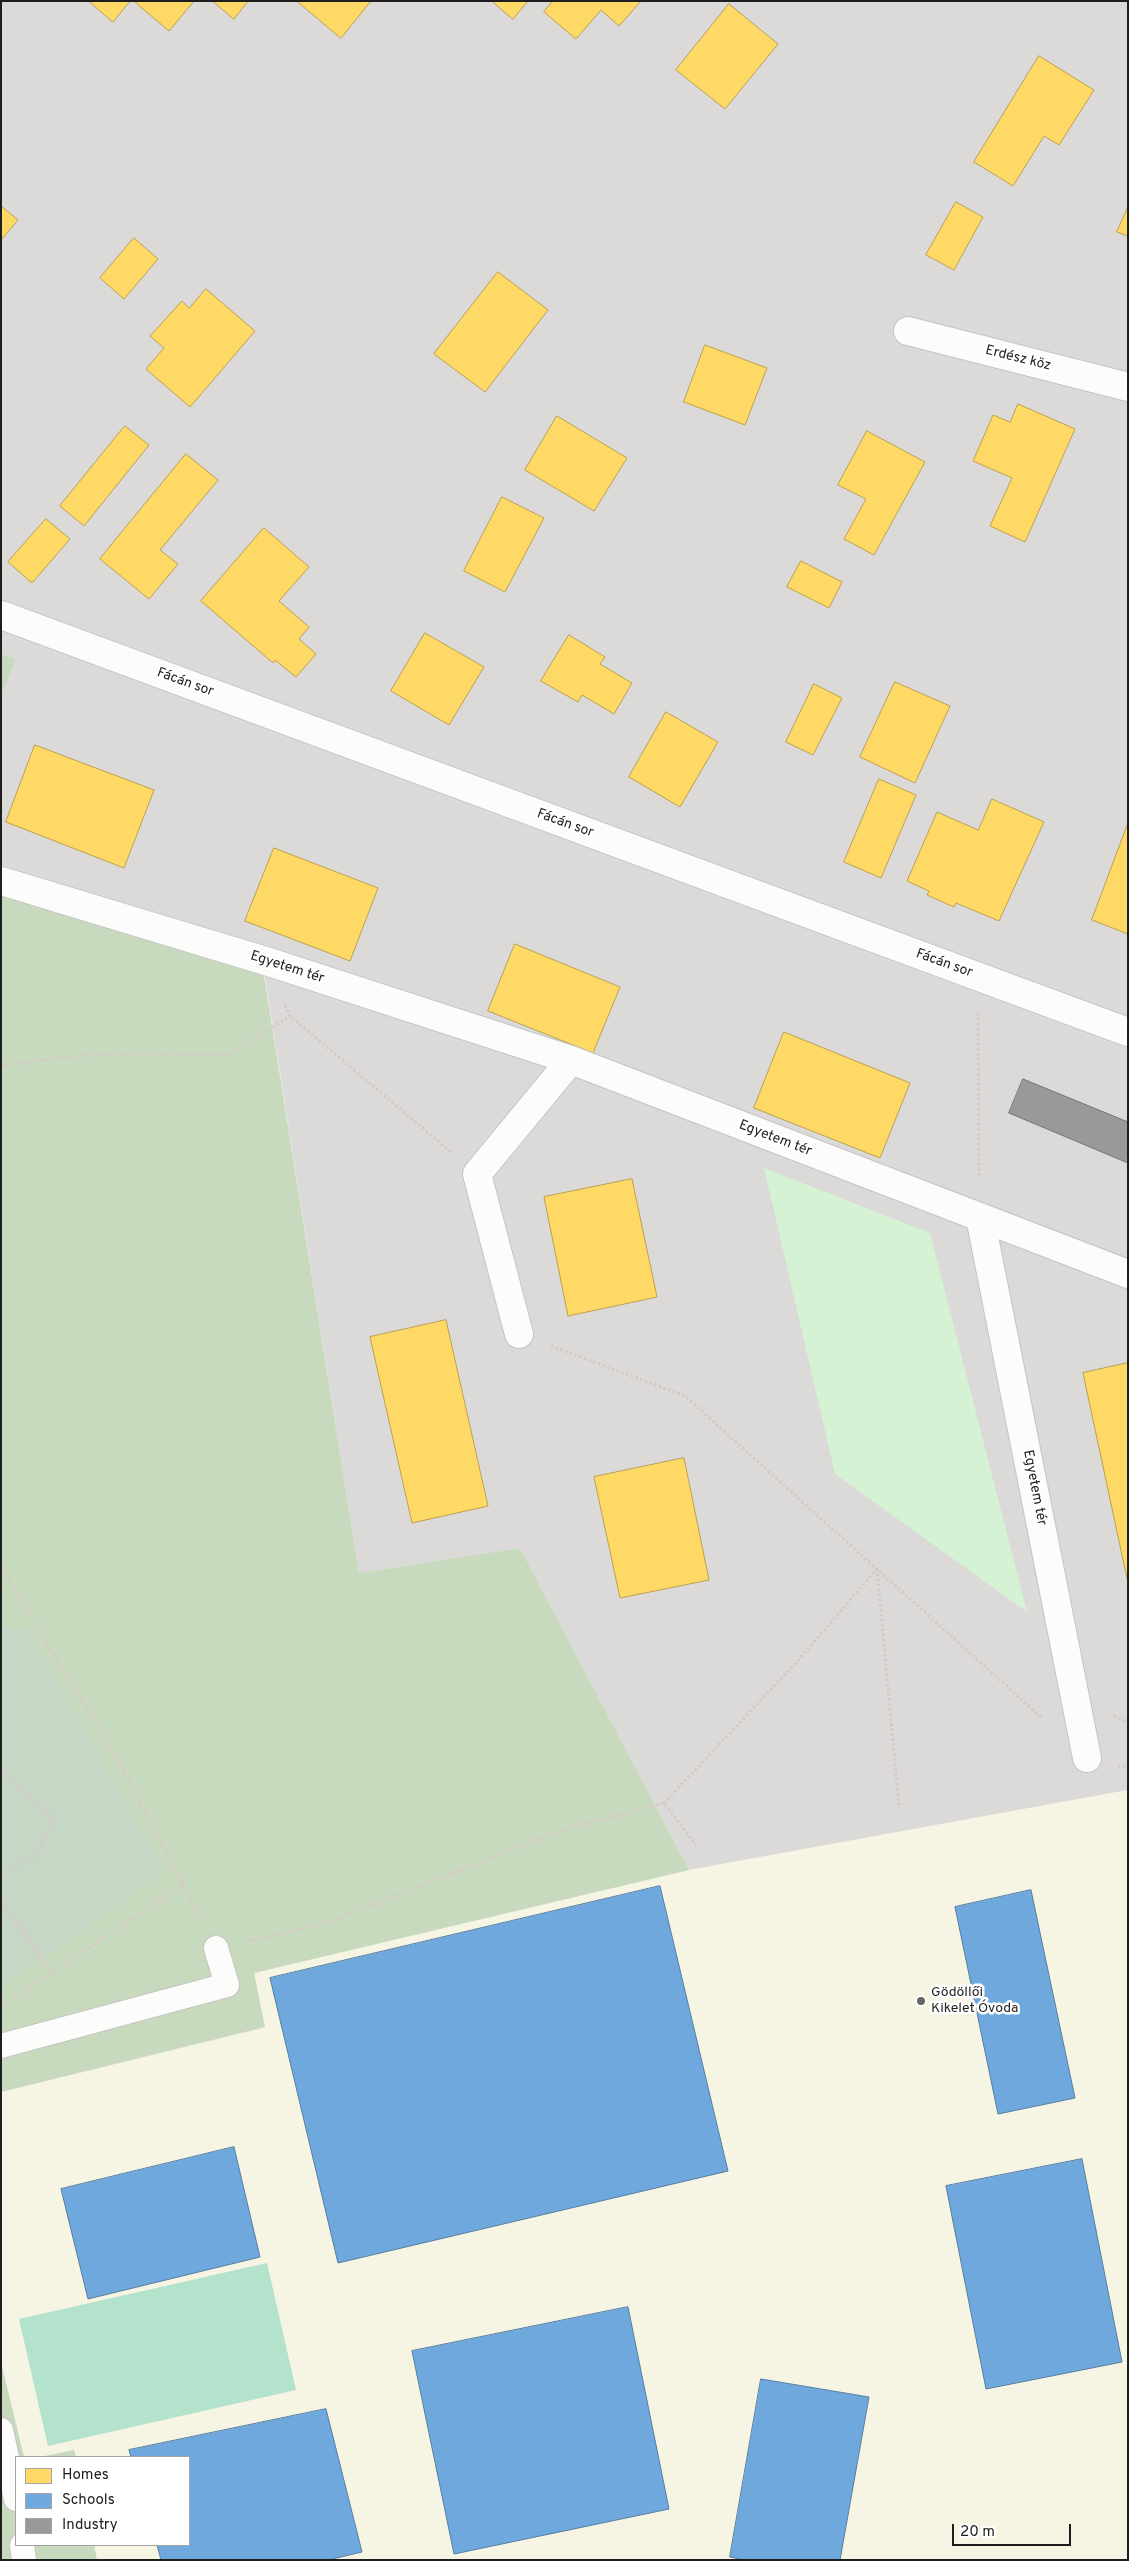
<!DOCTYPE html>
<html>
<head>
<meta charset="utf-8">
<style>
  body { margin:0 }
  #map { position:relative; width:1129px; height:2561px; overflow:hidden; background:#eceae7; font-family:Overpass,sans-serif }
  canvas { display:block }
  .frame { position:absolute; inset:0; border:2px solid #1e1e1e; pointer-events:none }
  .legend { position:absolute; left:15px; top:2456px; width:175px; height:90px; box-sizing:border-box; background:#fff; border:1px solid #a5a5a5; margin:0; padding:6px 9px; list-style:none; font-size:15px; color:#1e1e1e }
  .legend li { display:flex; align-items:center; gap:10px; height:25px }
  .legend b { width:25px; border:1px solid #a5a5a5 }
  .scale { position:absolute; left:952px; top:2524px; width:119px; height:22px; box-sizing:border-box; border:2px solid #1e1e1e; border-top:0; padding-left:6px; font-size:15px; line-height:18px; white-space:nowrap; color:#1e1e1e; -webkit-text-stroke:4px #fff; paint-order:stroke }
</style>
</head>
<body>
<div id="map">
<canvas width="1129" height="2561"></canvas>
<div class="frame"></div>
<ul class="legend">
<li><b style="height:14px;background:#ffd966"></b>Homes</li>
<li><b style="height:14px;background:#6fa8dc"></b>Schools</li>
<li><b style="height:14px;background:#999"></b>Industry</li>
</ul>
<div class="scale">20 m</div>
</div>
<script>
const ctx = document.querySelector('canvas').getContext('2d');
ctx.lineJoin = 'round';
function fill(path, color) {
  ctx.fillStyle = color;
  ctx.fill(path, 'evenodd');
}
function strokePath(path, color, width, dash) {
  ctx.strokeStyle = color;
  ctx.lineWidth = width;
  ctx.lineCap = dash ? 'butt' : 'round';
  ctx.setLineDash(dash || []);
  ctx.stroke(path);
}
function label(font, color, halo, rows, align = 'center') {
  ctx.font = font + ' Overpass,sans-serif';
  ctx.lineWidth = 5;
  ctx.setLineDash([]);
  ctx.textBaseline = 'middle';
  ctx.strokeStyle = halo;
  ctx.fillStyle = color;
  for (const [text, x, y, turn = 0] of rows) {
    ctx.save();
    ctx.translate(x, y);
    ctx.rotate((+turn || 0) * Math.PI / 180);
    ctx.textAlign = isNaN(turn) ? turn : align;
    if (halo) ctx.strokeText(text, 0, 0);
    ctx.fillText(text, 0, 0);
    ctx.restore();
  }
}
fill(new Path2D(`
  M 1,1 L 1128,1 L 1128,1790 L 689,1870 L 520,1548 L 359,1573 L 264,970 L 1,890 L 1,696 L 16,659 L 1,654 Z`), '#dbdad8');
fill(new Path2D(`
  M 1128,1790 L 1128,2560 L 97,2560 L 94,2545 L 189,2545 L 189,2457 L 76,2457 L 74,2450 L 40,2457 L 24,2457 L 1,2362 L 1,2092 L 265,2028 L 254,1973 L 689,1870 Z`), '#f6f4e2');
fill(new Path2D(`
  M 1,654 L 16,659 L 1,696 Z
  M 1,890 L 263,970 L 359,1573 L 520,1548 L 689,1870 L 254,1973 L 265,2027 L 1,2092 Z
  M 1,2362 L 24,2457 L 16,2457 L 16,2545 L 94,2545 L 97,2560 L 1,2560 Z
  M 74,2450 L 76,2457 L 40,2457 Z`), '#c8dabd');
fill(new Path2D(`
  M 1,1627 L 27,1628 L 165,1871 L 1,1989 Z`), '#c6d7c5');
fill(new Path2D(`
  M 764,1168 L 930,1233 L 1027,1612 L 835,1474 Z`), '#d5f2d4');
fill(new Path2D(`
  M 267,2263 L 296,2390 L 48,2446 L 19,2319 Z`), '#b3e2cd');
const homes = new Path2D(`
  M 89,1 L 130,1 L 113,22 Z
  M 137,1 L 194,1 L 169,31 L 136,3 Z
  M 213,1 L 248,1 L 234,19 Z
  M 297,1 L 371,1 L 341,38 Z
  M 492,1 L 528,1 L 513,19 Z
  M 553,1 L 641,1 L 619,26 L 601,10 L 576,39 L 544,12 Z
  M 729,4 L 778,44 L 725,109 L 676,70 Z
  M 1039,56 L 1094,90 L 1059,145 L 1044,136 L 1013,186 L 974,162 Z
  M 956,202 L 983,217 L 954,270 L 926,255 Z
  M 1,206 L 18,220 L 1,240 Z
  M 1128,207 L 1128,236 L 1117,232 Z
  M 134,238 L 158,259 L 124,299 L 100,278 Z
  M 498,272 L 548,310 L 485,392 L 434,354 Z
  M 206,289 L 255,331 L 190,407 L 146,369 L 164,348 L 150,336 L 182,301 L 189,308 Z
  M 705,345 L 767,368 L 745,425 L 684,402 Z
  M 1018,404 L 1075,429 L 1025,542 L 990,526 L 1012,478 L 973,461 L 993,415 L 1010,422 Z
  M 557,416 L 627,458 L 594,511 L 525,470 Z
  M 125,426 L 149,445 L 84,526 L 60,506 Z
  M 867,431 L 925,462 L 874,555 L 844,539 L 866,499 L 838,485 Z
  M 186,454 L 218,480 L 160,550 L 178,564 L 149,599 L 100,559 Z
  M 502,497 L 544,518 L 505,592 L 464,571 Z
  M 46,519 L 70,539 L 32,583 L 8,562 Z
  M 264,528 L 309,567 L 279,601 L 309,627 L 299,639 L 316,654 L 296,677 L 275,660 L 273,663 L 201,601 Z
  M 801,561 L 842,582 L 829,608 L 787,587 Z
  M 425,633 L 484,667 L 449,725 L 391,691 Z
  M 569,635 L 605,657 L 600,664 L 632,683 L 614,714 L 582,695 L 578,702 L 541,681 Z
  M 895,682 L 950,706 L 915,783 L 860,757 Z
  M 814,684 L 842,698 L 813,755 L 786,742 Z
  M 666,712 L 718,742 L 680,807 L 629,777 Z
  M 35,745 L 154,790 L 124,868 L 6,822 Z
  M 879,779 L 916,795 L 881,878 L 844,862 Z
  M 992,799 L 1044,822 L 999,921 L 956,903 L 954,907 L 927,895 L 929,891 L 907,881 L 937,812 L 978,830 Z
  M 1128,823 L 1128,934 L 1092,920 Z
  M 274,848 L 378,888 L 350,961 L 245,921 Z
  M 515,944 L 620,987 L 593,1053 L 488,1011 Z
  M 784,1032 L 910,1083 L 880,1158 L 754,1108 Z
  M 632,1179 L 657,1297 L 568,1316 L 544,1197 Z
  M 446,1320 L 488,1506 L 412,1523 L 370,1337 Z
  M 1128,1363 L 1128,1583 L 1083,1373 Z
  M 684,1458 L 709,1580 L 620,1598 L 594,1477 Z`);
fill(homes, '#ffd966');
strokePath(homes, '#bca150', 1);
const schools = new Path2D(`
  M 660,1886 L 728,2171 L 338,2263 L 270,1978 Z
  M 1031,1890 L 1075,2098 L 998,2114 L 955,1907 Z
  M 234,2147 L 260,2257 L 88,2299 L 61,2189 Z
  M 1082,2159 L 1122,2362 L 986,2389 L 946,2186 Z
  M 628,2307 L 669,2509 L 454,2554 L 412,2351 Z
  M 761,2379 L 869,2397 L 840,2560 L 745,2560 L 730,2557 Z
  M 326,2409 L 362,2552 L 328,2560 L 161,2560 L 157,2545 L 189,2545 L 189,2457 L 131,2457 L 129,2450 Z`);
fill(schools, '#6fa8dc');
strokePath(schools, '#577fa3', 1);
const industry = new Path2D(`
  M 1023,1079 L 1128,1122 L 1128,1163 L 1009,1113 Z`);
fill(industry, '#999');
strokePath(industry, '#747474', 1);
const lane = new Path2D(`
  M 1,2046 L 227,1985 L 216,1948
  M 1,2430 L 16,2499
  M 22,2545 L 24,2560`);
const street = new Path2D(`
  M 908,331 L 1128,387
  M 1,615 L 1128,1032
  M 1,881 L 269,962 L 571,1060 L 1128,1274
  M 980,1217 L 1087,1758
  M 519,1334 L 477,1174 L 571,1060`);
strokePath(lane, '#c5c4c3', 26);
strokePath(street, '#c5c4c3', 30);
strokePath(new Path2D(`
  M 285,1005 L 290,1016 L 451,1152
  M 978,1013 L 979,1179
  M 1,1066 L 78,1056 L 137,1053 L 229,1055 L 290,1016
  M 551,1346 L 685,1396 L 1042,1718
  M 1,1568 L 117,1758 L 201,1919
  M 877,1569 L 899,1807
  M 1114,1716 L 1128,1722
  M 1118,1767 L 1128,1766
  M 1,1771 L 54,1819 L 36,1855 L 1,1876
  M 664,1803 L 794,1665 L 877,1569
  M 1,1900 L 51,1973
  M 249,1941 L 329,1922 L 559,1831 L 664,1803 L 696,1845
  M 1,2007 L 183,1885`), '#d5c8c6', 3, [2.5, 2.5]);
strokePath(lane, '#fcfcfb', 24);
strokePath(street, '#fcfcfb', 28);
for (const [x, y, r, color] of [
  [921,2001,5,"#666564"]
]) {
  const dot = new Path2D();
  dot.arc(x, y, r, 0, 2 * Math.PI);
  ctx.fillStyle = color;
  ctx.fill(dot);
  strokePath(dot, '#fff', 2);
}
label('14px', '#1e1e1e', '#fff', [
  ["Erdész köz",1018,359,14],
  ["Fácán sor",185,683,20],
  ["Fácán sor",565,824,20],
  ["Fácán sor",944,964,20],
  ["Egyetem tér",287,968,18],
  ["Egyetem tér",775,1139,21],
  ["Egyetem tér",1034,1488,79]
]);
label('14px', '#1e1e1e', '#fff', [
  ["Gödöllői",931,1993],
  ["Kikelet Óvoda",931,2009]
], 'left');
</script>
</body>
</html>
